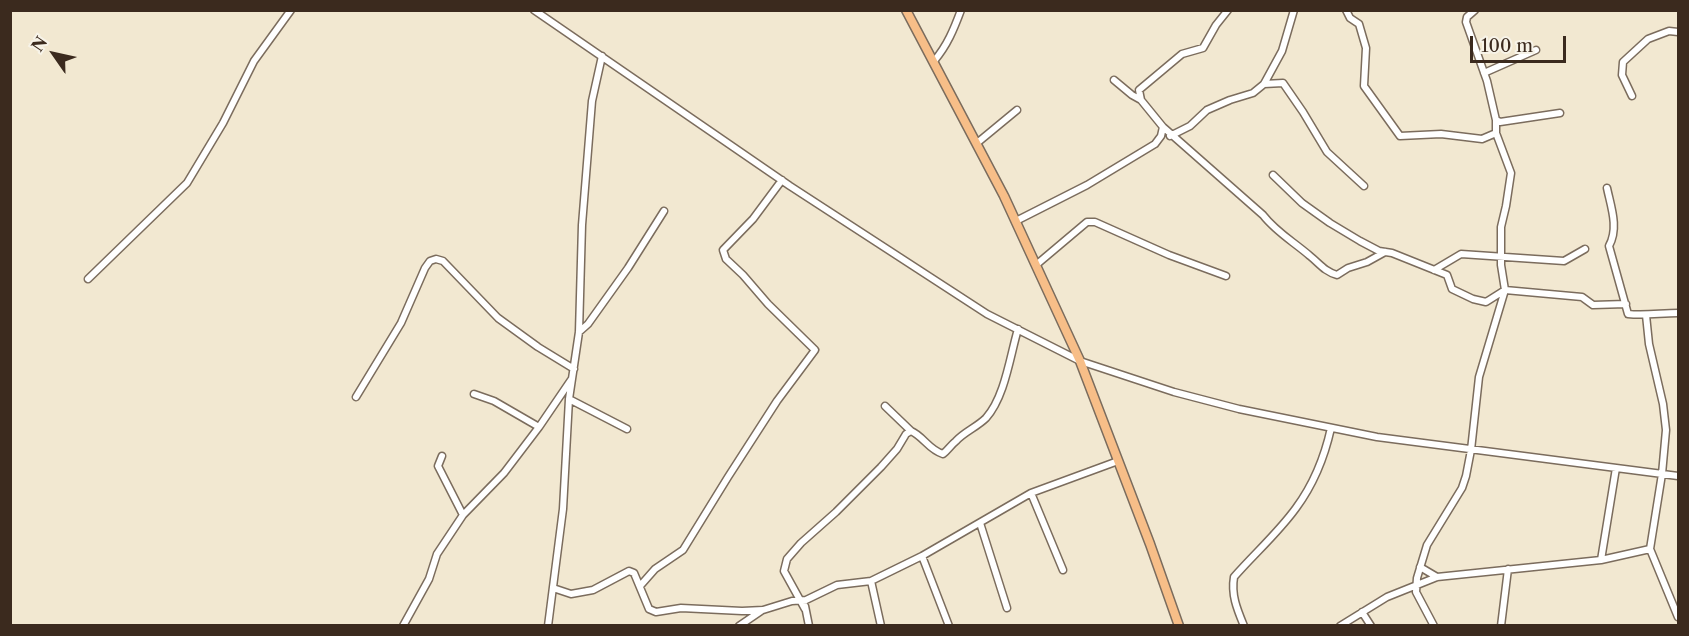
<!DOCTYPE html>
<html>
<head>
<meta charset="utf-8">
<style>
  body { margin:0 }
  #map { position:relative; width:1689px; height:636px; overflow:hidden; background:#f2e8d1; font-family:"Libre Caslon Text",serif }
  canvas { display:block }
  .frame { position:absolute; inset:0; border:12px solid #3b2a1e; pointer-events:none }
  .north { position:absolute; left:24px; top:24px; width:60px; height:60px; -webkit-text-stroke:4px #f7f3e8; paint-order:stroke; rotate:304deg; font-size:16px; font-weight:700; line-height:24px; text-align:center; color:#3b2a1e }
  .north::after { content:''; display:block; margin:auto; width:21px; height:27px; background:#3b2a1e; clip-path:polygon(50% 0,100% 100%,50% 72%,0 100%) }
  .scale { position:absolute; left:1470px; top:36px; width:96px; height:27px; box-sizing:border-box; border:3px solid #3b2a1e; border-top:0; padding-left:8px; font-size:18px; line-height:21px; white-space:nowrap; color:#3b2a1e; -webkit-text-stroke:4px #f7f3e8; paint-order:stroke }
</style>
</head>
<body>
<div id="map">
<canvas width="1689" height="636"></canvas>
<div class="frame"></div>
<div class="north">N</div>
<div class="scale">100 m</div>
</div>
<script>
const ctx = document.querySelector('canvas').getContext('2d');
ctx.lineJoin = 'round';
function strokePath(path, color, width, dash) {
  ctx.strokeStyle = color;
  ctx.lineWidth = width;
  ctx.lineCap = dash ? 'butt' : 'round';
  ctx.setLineDash(dash || []);
  ctx.stroke(path);
}
const minor = new Path2D(`
  M 534,10 L 790,186 L 987,314 L 1080,361 L 1174,392 L 1239,409 L 1377,437 L 1678,476
  M 1346,10 L 1350,18 L 1359,24 L 1366,48 L 1364,86 L 1400,136 L 1441,134 L 1482,139 L 1496,133
  M 1475,10 L 1467,17 L 1466,22 L 1487,81 L 1496,120 L 1500,122 L 1560,113
  M 934,61 C 947,46 954,29 961,10
  M 1484,73 L 1536,50
  M 1114,80 L 1132,95 L 1141,100
  M 1264,84 L 1283,83 L 1303,112 L 1327,152 L 1364,186
  M 1632,96 L 1622,75 L 1623,62 L 1648,39 L 1669,31 L 1678,32
  M 1163,127 L 1263,215 C 1276,232 1294,242 1310,256 C 1320,264 1324,271 1337,275 L 1348,268 L 1367,262 L 1385,252
  M 1170,136 L 1190,126 L 1207,110 L 1230,100 L 1253,93 L 1264,84 L 1282,51 L 1294,10
  M 977,143 L 1017,110
  M 1273,175 L 1302,203 L 1330,223 L 1360,241 L 1379,251 L 1392,253 L 1447,275 L 1452,289 L 1473,299 L 1486,302 L 1505,290 L 1582,297 L 1593,305 L 1626,304
  M 1607,188 C 1611,207 1619,228 1609,246 L 1628,314 C 1645,316 1661,313 1678,313
  M 1016,221 L 1087,185 L 1155,144 L 1161,136 L 1163,127 L 1141,100 L 1139,90 L 1182,54 L 1203,48 L 1216,25 L 1228,10
  M 1036,265 L 1087,222 L 1095,222 L 1169,255 L 1226,276
  M 1434,270 L 1461,254 L 1564,261 L 1585,249
  M 88,279 L 187,183 L 223,123 L 254,61 L 291,10
  M 1646,315 L 1649,344 L 1663,404 L 1666,430 L 1662,474 L 1650,549 L 1678,617
  M 579,332 L 588,324 L 628,268 L 664,211
  M 474,394 L 494,401 L 539,427
  M 356,397 L 401,323 L 425,268 L 430,261 L 436,259 L 443,261 L 498,318 L 538,347 L 574,369
  M 569,399 L 627,429
  M 885,406 L 911,431
  M 442,456 L 438,466 L 463,515
  M 1031,493 L 1063,570
  M 980,523 L 1007,608
  M 922,556 L 949,626
  M 1601,560 L 1616,468
  M 1420,567 L 1437,577
  M 871,581 L 881,626
  M 640,586 L 655,569 L 683,550 L 728,477 L 777,401 L 815,350 L 768,304 L 743,275 L 726,259 L 723,250 L 753,219 L 782,180
  M 553,588 L 571,594 L 593,590 L 629,571 L 634,573 L 649,609 L 656,612 L 681,608 L 742,611 L 763,610 L 792,601 L 806,600 L 837,585 L 871,581 L 922,556 L 1031,493 L 1118,461
  M 805,606 L 809,626
  M 805,609 L 784,571 L 787,559 L 801,543 L 836,512 L 881,467 L 897,449 L 906,434 L 911,431 C 923,436 929,450 943,454 C 948,450 951,445 956,441 C 964,432 977,427 986,418 C 1005,397 1010,356 1018,329
  M 1362,612 L 1371,626
  M 403,626 L 429,579 L 437,554 L 463,515 L 504,473 L 539,427 L 571,380
  M 548,626 L 563,509 L 569,399 L 579,332 L 582,225 L 592,101 L 602,56
  M 739,626 L 761,611
  M 1244,626 C 1237,609 1231,595 1234,577 C 1254,554 1278,533 1296,508 C 1313,485 1325,455 1331,428
  M 1340,626 L 1387,597 L 1437,577 L 1601,560 L 1650,549
  M 1434,626 L 1416,592 L 1417,578 L 1427,545 L 1462,488 L 1466,476 L 1471,450 L 1479,377 L 1505,290 L 1501,265 L 1501,227 L 1506,206 L 1511,173 L 1496,133 L 1496,120
  M 1501,626 L 1508,569`);
const major = new Path2D(`
  M 906,10 L 1004,196 L 1080,361 L 1150,544 L 1179,626`);
strokePath(minor, '#7b6c5d', 9);
strokePath(major, '#7b6c5d', 11);
strokePath(minor, '#fff', 6);
strokePath(major, '#f7be88', 8);
</script>
</body>
</html>
